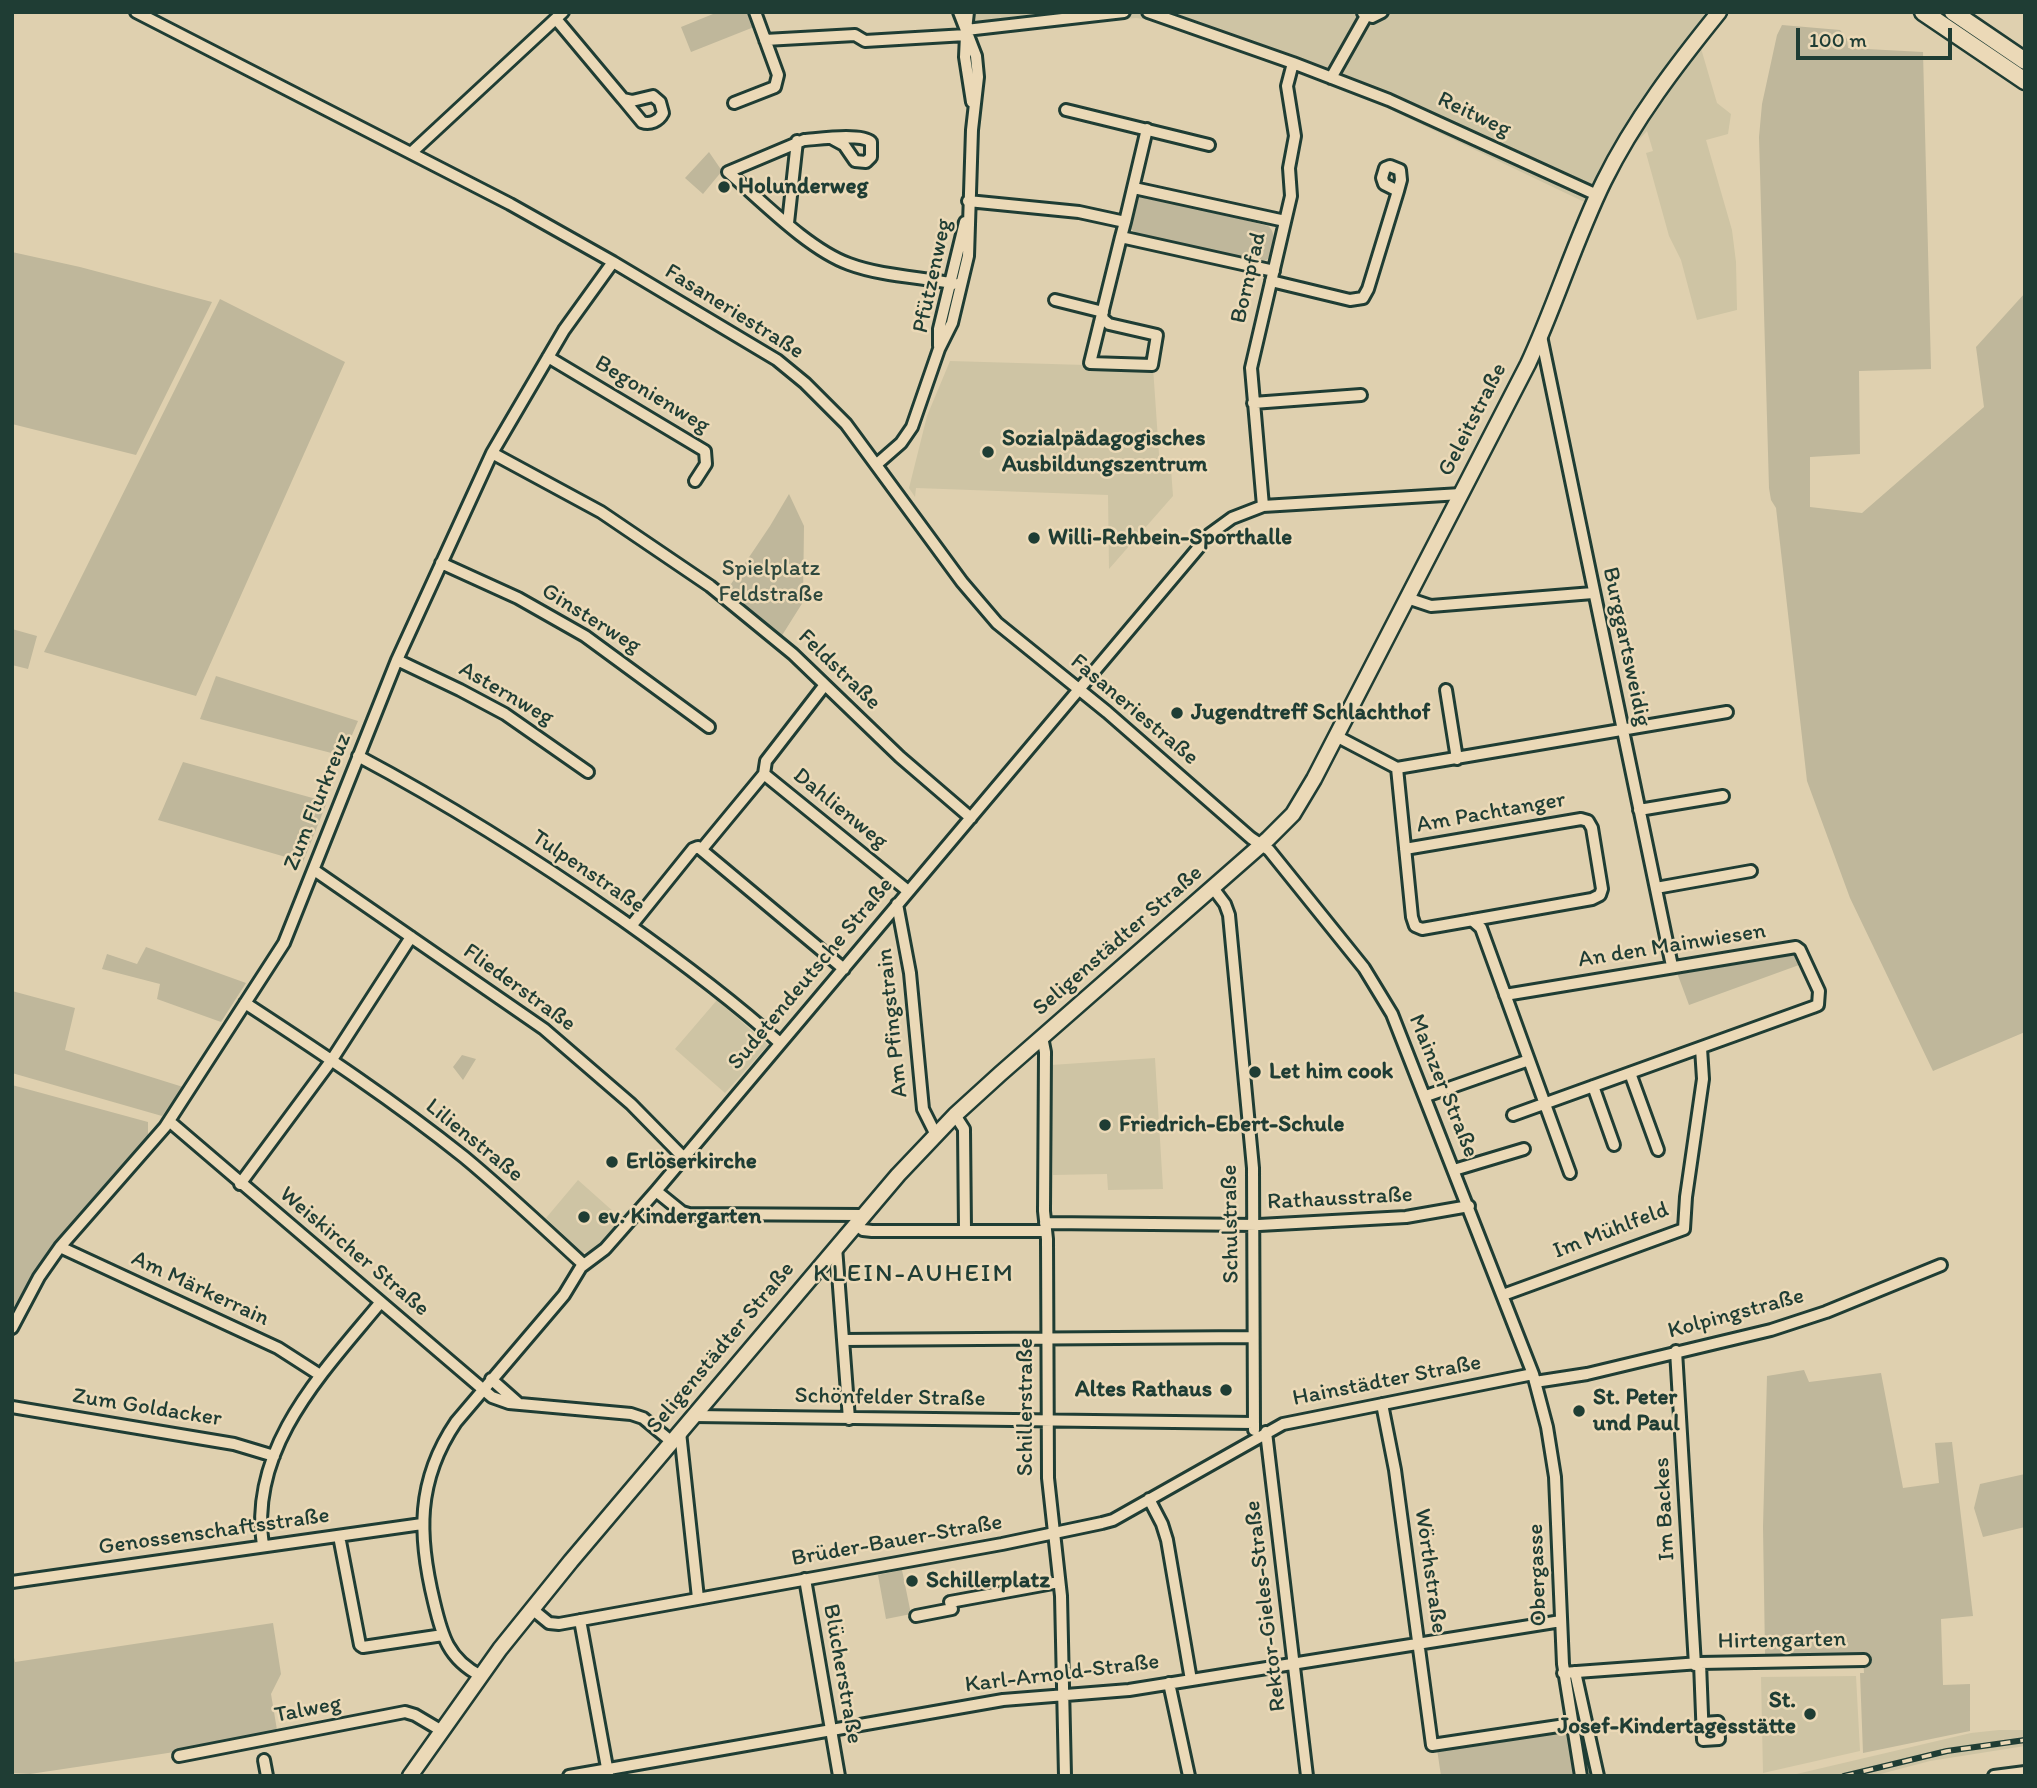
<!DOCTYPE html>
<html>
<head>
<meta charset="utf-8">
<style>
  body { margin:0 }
  #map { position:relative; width:2037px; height:1788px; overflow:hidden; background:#dfd0af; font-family:Itim,sans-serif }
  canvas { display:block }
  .frame { position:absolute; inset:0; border:14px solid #1f3d34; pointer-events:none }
  .scale { position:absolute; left:1796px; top:28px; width:156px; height:32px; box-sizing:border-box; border:4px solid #1f3d34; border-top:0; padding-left:9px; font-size:21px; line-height:24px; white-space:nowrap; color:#1f3d34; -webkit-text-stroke:5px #ebd9b7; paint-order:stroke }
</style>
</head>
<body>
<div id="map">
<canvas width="2037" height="1788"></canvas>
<div class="frame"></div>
<div class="scale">100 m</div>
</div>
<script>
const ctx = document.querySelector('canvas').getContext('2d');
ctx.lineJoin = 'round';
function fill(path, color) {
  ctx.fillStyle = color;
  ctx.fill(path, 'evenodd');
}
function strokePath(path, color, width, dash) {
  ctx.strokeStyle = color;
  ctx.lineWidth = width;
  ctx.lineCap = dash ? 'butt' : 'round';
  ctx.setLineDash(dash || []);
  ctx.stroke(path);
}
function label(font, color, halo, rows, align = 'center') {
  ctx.font = font + ' Itim,sans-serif';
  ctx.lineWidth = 5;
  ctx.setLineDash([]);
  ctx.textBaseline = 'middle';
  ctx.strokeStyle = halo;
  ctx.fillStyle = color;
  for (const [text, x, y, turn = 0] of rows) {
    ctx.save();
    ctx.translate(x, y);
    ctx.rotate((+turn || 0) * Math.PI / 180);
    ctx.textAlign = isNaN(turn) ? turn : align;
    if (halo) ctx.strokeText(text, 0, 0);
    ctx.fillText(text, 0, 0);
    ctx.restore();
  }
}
fill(new Path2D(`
  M 971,12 L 1706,12 L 1695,28 L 1717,103 L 1731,114 L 1728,134 L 1706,140 L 1732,230 L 1736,262 L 1737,310 L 1697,320 L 1681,260 L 1669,236 L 1646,153 L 1653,151 L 1647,131 L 1624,156 L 1599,209 L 1385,107 L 1160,21 L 1136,18 L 1109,20 L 975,37 Z
  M 950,361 L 1153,367 L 1160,469 L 1171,469 L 1173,496 L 1109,569 L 1108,495 L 916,488 L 915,497 L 909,488 L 927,416 Z
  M 717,1000 L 768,1045 L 725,1093 L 675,1049 Z
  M 1155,1058 L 1163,1189 L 1108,1190 L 1107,1174 L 1053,1175 L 1051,1065 Z
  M 578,1180 L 624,1221 L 598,1248 L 583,1253 L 546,1218 Z
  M 1856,1676 L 1860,1751 L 1763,1773 L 1761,1677 Z
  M 1999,1730 L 2025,1730 L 2025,1746 L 1930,1761 L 1873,1776 L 1788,1776 L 1971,1733 Z`), '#cec4a4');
fill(new Path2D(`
  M 718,12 L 748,12 L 754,27 L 691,52 L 681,27 Z
  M 1782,25 L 1840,30 L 1847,39 L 1848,48 L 1923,52 L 1931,369 L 1859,371 L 1860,454 L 1810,457 L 1810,507 L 1862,513 L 1984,407 L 1976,347 L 2025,293 L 2025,1032 L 1933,1071 L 1850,898 L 1807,781 L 1776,508 L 1771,500 L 1769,488 L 1759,137 L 1762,104 L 1777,35 Z
  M 709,152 L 722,171 L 703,194 L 685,178 Z
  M 1146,195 L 1268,226 C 1278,234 1272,248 1268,259 L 1260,263 L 1136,233 L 1131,229 C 1129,219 1133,204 1139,196 Z
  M 12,252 L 80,267 L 212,302 L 136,455 L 12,424 Z
  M 220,299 L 345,362 L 196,696 L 44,652 Z
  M 789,494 L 804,526 L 803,602 L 781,637 L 727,590 L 770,526 Z
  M 12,629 L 37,636 L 28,669 L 12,665 Z
  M 216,676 L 358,721 L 343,756 L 200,719 Z
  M 183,762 L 327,802 L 303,862 L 158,820 Z
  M 146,947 L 246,983 L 221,1022 L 157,999 L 160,984 L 102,969 L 107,954 L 137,964 Z
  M 1793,949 L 1799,965 L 1689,1005 L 1676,970 Z
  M 12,991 L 75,1008 L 65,1050 L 183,1087 L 162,1116 L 12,1073 Z
  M 462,1055 L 476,1059 L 463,1080 L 453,1067 Z
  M 12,1085 L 148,1122 L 148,1142 L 36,1269 L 12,1310 Z
  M 1804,1370 L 1809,1382 L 1881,1373 L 1903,1488 L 1939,1483 L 1935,1443 L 1952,1442 L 1973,1616 L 1941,1619 L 1943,1685 L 1970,1684 L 1970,1731 L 1863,1753 L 1860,1673 L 1864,1673 L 1863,1654 L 1765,1654 L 1763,1527 L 1767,1376 Z
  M 2025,1474 L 2025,1527 L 1983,1537 L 1974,1508 L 1980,1484 Z
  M 902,1570 L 911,1614 L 886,1619 L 878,1575 Z
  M 273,1623 L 281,1674 L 271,1694 L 278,1736 L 90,1765 L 30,1774 L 12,1773 L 12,1649 L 15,1662 Z
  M 1566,1730 L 1574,1776 L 1441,1776 L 1437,1749 Z`), '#bfb79b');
const minor = new Path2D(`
  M 136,12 L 510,204 L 613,262 L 777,360 L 805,383 L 846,424 L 962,582 L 997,623 L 1107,712 L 1251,838 L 1269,850 L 1364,968 L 1392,1014 L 1533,1374 L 1547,1427 L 1555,1477 L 1563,1664 L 1581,1776
  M 1148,12 L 1293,63 L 1389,100 L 1597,195
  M 1363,13 L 1372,17 L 1382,12
  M 556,19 L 623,99 L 632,101 L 653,96 L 660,102 L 663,113 C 659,121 650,125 642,122 L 623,99
  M 966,30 L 1124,12
  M 966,30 L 968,12
  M 966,35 L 965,57 L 972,102
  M 765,40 L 855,35 L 865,41 L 966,35
  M 1331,78 L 1366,16
  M 734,103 L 775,87 L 778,75 L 755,12
  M 1066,110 L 1209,145
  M 833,139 L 844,145 L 855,161 L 866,162 L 871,157 L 871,142 C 861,133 819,139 804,140 L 728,172 C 762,201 808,249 849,264 C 884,277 925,277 961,285
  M 411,153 L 563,12
  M 1134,188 L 1285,221
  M 968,201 L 1079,212 L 1125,222 L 1121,237 L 1274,271
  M 1125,222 L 1147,129
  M 788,223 L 797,141
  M 1271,281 L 1350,300 L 1363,298 L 1368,289 L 1398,191 L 1401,180 L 1400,170 L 1390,166 L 1385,168 L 1382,178 L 1384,184 L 1398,191
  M 1055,300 L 1103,312
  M 1102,314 L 1090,363 L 1152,365 L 1157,335 L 1109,324 L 1103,319 L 1102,314 L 1121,237
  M 1541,336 L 1672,966
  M 939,346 L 939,329 L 965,222
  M 548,357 L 705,451 L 706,464 L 695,481
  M 1253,403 L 1361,395
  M 492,453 L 601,512 L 710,586 L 793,654 L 900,757 L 971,818
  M 877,464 L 901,443 L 912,427 L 939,349 L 952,323 L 968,256 L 972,130 L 978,77 L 976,56 L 959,12
  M 1263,506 L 1251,368 L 1291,196 L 1289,168 L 1295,136 L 1287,86 L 1293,63
  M 441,563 L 518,598 L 585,636 L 709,727
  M 1407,598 L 1431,606 L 1593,593
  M 397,660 L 460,690 L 505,714 L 588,772
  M 1446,690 L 1457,759
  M 1336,736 L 1397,768 L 1727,712
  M 358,756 C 450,805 537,860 621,919 C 676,958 730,998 780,1043
  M 1397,768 L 1412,917 L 1415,926 L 1422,929 L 1592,899 L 1600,895 L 1602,889 L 1592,828 L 1588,821 L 1581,819 L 1405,849
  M 764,774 L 908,891
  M 764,774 L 766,761 L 824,686
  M 1639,810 L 1723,796
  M 702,849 L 764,774
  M 314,870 L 544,1029 L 631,1104 L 684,1158
  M 1213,888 L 1225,904 L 1229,915 L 1253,1168 L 1254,1430
  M 1656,888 L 1751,871
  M 897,904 L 910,973 L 923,1109 L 936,1135
  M 1472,920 L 1481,928 L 1570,1173
  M 631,926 L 693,849 L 698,847 L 844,969
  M 1505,995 L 1796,947 L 1800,950 L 1819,991 L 1818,1005 L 1813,1007 L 1513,1115
  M 245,1003 C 320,1052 394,1101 464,1157 C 505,1191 544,1228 583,1264
  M 1042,1037 L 1045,1052 L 1044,1211 L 1047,1239 L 1048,1478 L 1061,1596 L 1065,1776
  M 1630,1073 L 1658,1150
  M 1593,1086 L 1614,1145
  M 1426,1096 L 1529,1060
  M 955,1115 L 964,1129 L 965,1230
  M 169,1121 L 492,1397 L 509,1403 L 631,1414 L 643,1418 L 672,1442
  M 1454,1170 L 1524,1149
  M 240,1184 L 331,1061 L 411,937
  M 656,1191 L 682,1212 L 689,1214 L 862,1215
  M 1045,1223 L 1259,1225 L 1406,1217 L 1469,1206
  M 855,1224 L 863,1230 L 872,1231 L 1046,1231
  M 60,1247 L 278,1348 L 320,1375
  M 836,1247 L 849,1419
  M 1503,1295 L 1684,1229 L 1686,1197 L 1703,1079 L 1701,1048
  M 12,1328 L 39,1277 L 60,1247 L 165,1127 L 284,943 L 397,660 L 492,453 L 564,330 L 613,262
  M 843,1340 L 1253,1337
  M 1676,1351 L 1695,1665
  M 491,1379 L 518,1403
  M 1535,1382 L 1587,1374 L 1771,1330 L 1826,1312 L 1941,1265
  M 1382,1404 L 1395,1470 L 1432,1745 L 1572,1724
  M 12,1407 L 234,1444 L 274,1456
  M 694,1416 L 1254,1423
  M 680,1432 L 698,1598
  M 1266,1432 L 1307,1776
  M 1149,1499 L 1162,1524 L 1167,1540 L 1191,1680
  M 339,1536 L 360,1645 L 363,1647 L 443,1635
  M 263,1546 C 248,1448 323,1372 380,1303
  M 805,1579 L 839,1776
  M 12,1582 L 422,1524
  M 532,1609 L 549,1623 L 559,1624 L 1002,1544 L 1102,1523 L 1113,1520 L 1283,1424 L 1533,1374
  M 916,1616 L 952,1609 L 950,1602 L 1059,1582
  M 580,1620 L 608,1773
  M 1700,1663 L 1703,1740 L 1719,1739 L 1718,1722 L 1702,1723
  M 1575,1672 L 1598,1776
  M 1563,1673 L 1700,1663 L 1864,1660
  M 481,1676 C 448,1659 442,1636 434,1602 C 418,1536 416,1481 456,1422 L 564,1295 L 581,1267 L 605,1249 L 656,1191 L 1210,534 L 1232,518 L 1263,506 L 1461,494
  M 1169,1683 L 1189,1776
  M 179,1756 L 405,1712 L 415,1715 L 442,1731
  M 264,1760 L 267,1776
  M 569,1776 L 1003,1700 L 1129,1690 L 1561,1621
  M 1994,1776 L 2025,1772`);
const major = new Path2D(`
  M 410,1776 L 500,1649 L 571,1561 L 898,1175 L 955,1115 L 1000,1074 L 1268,839 L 1293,814 L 1314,779 L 1528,364 C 1556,304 1575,240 1604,181 C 1634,120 1677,64 1719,12`);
const highway = new Path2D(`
  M 1923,12 L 2025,81
  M 1953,12 L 2025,61`);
strokePath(minor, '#1f3d34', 16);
strokePath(major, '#1f3d34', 19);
strokePath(highway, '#1f3d34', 21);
strokePath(minor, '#ebd9b7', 10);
strokePath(major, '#ebd9b7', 14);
strokePath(highway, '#ebd9b7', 16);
const rail = new Path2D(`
  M 1844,1776 L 1947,1751 L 2025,1740`);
strokePath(rail, '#1f3d34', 6);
strokePath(rail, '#ebd9b7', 3.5, [10]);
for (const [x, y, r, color] of [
  [724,187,7,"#1f3d34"],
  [988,452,7,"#1f3d34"],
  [1034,538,7,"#1f3d34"],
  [1177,713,7,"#1f3d34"],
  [1255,1072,7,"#1f3d34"],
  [1105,1125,7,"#1f3d34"],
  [612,1162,7,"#1f3d34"],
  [584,1217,7,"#1f3d34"],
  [1226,1390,7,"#1f3d34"],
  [1579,1411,7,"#1f3d34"],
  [912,1581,7,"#1f3d34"],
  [1810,1714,7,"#1f3d34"]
]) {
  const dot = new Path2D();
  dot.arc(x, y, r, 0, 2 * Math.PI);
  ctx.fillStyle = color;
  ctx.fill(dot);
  strokePath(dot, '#ebd9b7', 2.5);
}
label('23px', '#1f3d34', '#ebd9b7', [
  ["Reitweg",1474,115,25],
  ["Pfützenweg",933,276,-78],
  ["Bornpfad",1249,278,-77],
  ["Fasaneriestraße",734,312,32],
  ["Begonienweg",652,395,31],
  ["Geleitstraße",1473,420,-63],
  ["Ginsterweg",591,619,32],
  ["Burggartsweidig",1626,647,78],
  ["Feldstraße",839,670,44],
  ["Asternweg",506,694,30],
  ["Fasaneriestraße",1134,710,40],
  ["Zum Flurkreuz",318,802,-68],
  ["Dahlienweg",840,809,39],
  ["Am Pachtanger",1491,813,-10],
  ["Tulpenstraße",588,872,34],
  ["Seligenstädter Straße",1118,941,-41],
  ["An den Mainwiesen",1672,946,-9],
  ["Sudetendeutsche Straße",811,974,-50],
  ["Fliederstraße",519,988,36],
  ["Am Pfingstrain",893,1023,-96],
  ["Mainzer Straße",1443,1086,68],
  ["Lilienstraße",474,1141,39],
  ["Rathausstraße",1340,1199,-3],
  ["Schulstraße",1231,1224,-91],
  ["Im Mühlfeld",1611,1231,-21],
  ["Weiskircher Straße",354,1252,40],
  ["Am Märkerrain",200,1289,25],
  ["Kolpingstraße",1736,1314,-15],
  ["Seligenstädter Straße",721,1348,-50],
  ["Hainstädter Straße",1387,1381,-11],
  ["Schönfelder Straße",890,1398,1],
  ["Schillerstraße",1026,1407,-90],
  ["Zum Goldacker",147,1408,9],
  ["Im Backes",1665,1509,-93],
  ["Genossenschaftsstraße",214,1532,-8],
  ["Brüder-Bauer-Straße",897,1541,-10],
  ["Wörthstraße",1430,1571,82],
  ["Obergasse",1538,1575,-92],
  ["Rektor-Gieles-Straße",1266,1606,-97],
  ["Hirtengarten",1782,1641,-1],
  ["Blücherstraße",842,1674,80],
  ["Karl-Arnold-Straße",1062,1674,-7],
  ["Talweg",308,1710,-11]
]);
label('bold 23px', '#1f3d34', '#ebd9b7', [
  ["Holunderweg",738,187],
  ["Sozialpädagogisches",1002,439],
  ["Ausbildungszentrum",1002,465],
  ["Willi-Rehbein-Sporthalle",1048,538],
  ["Jugendtreff Schlachthof",1191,713],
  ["Let him cook",1269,1072],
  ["Friedrich-Ebert-Schule",1119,1125],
  ["Erlöserkirche",626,1162],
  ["ev. Kindergarten",598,1217],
  ["Altes Rathaus",1212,1390,"right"],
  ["St. Peter",1593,1398],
  ["und Paul",1593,1424],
  ["Schillerplatz",926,1581],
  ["St.",1796,1701,"right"],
  ["Josef-Kindertagesstätte",1796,1727,"right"]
], 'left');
label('23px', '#2f493e', '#ebd9b7', [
  ["Spielplatz",771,569],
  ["Feldstraße",771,595]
]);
ctx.letterSpacing = '2px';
label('26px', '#1f3d34', '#ebd9b7', [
  ["KLEIN-AUHEIM",914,1274]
]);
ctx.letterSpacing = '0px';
</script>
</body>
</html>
